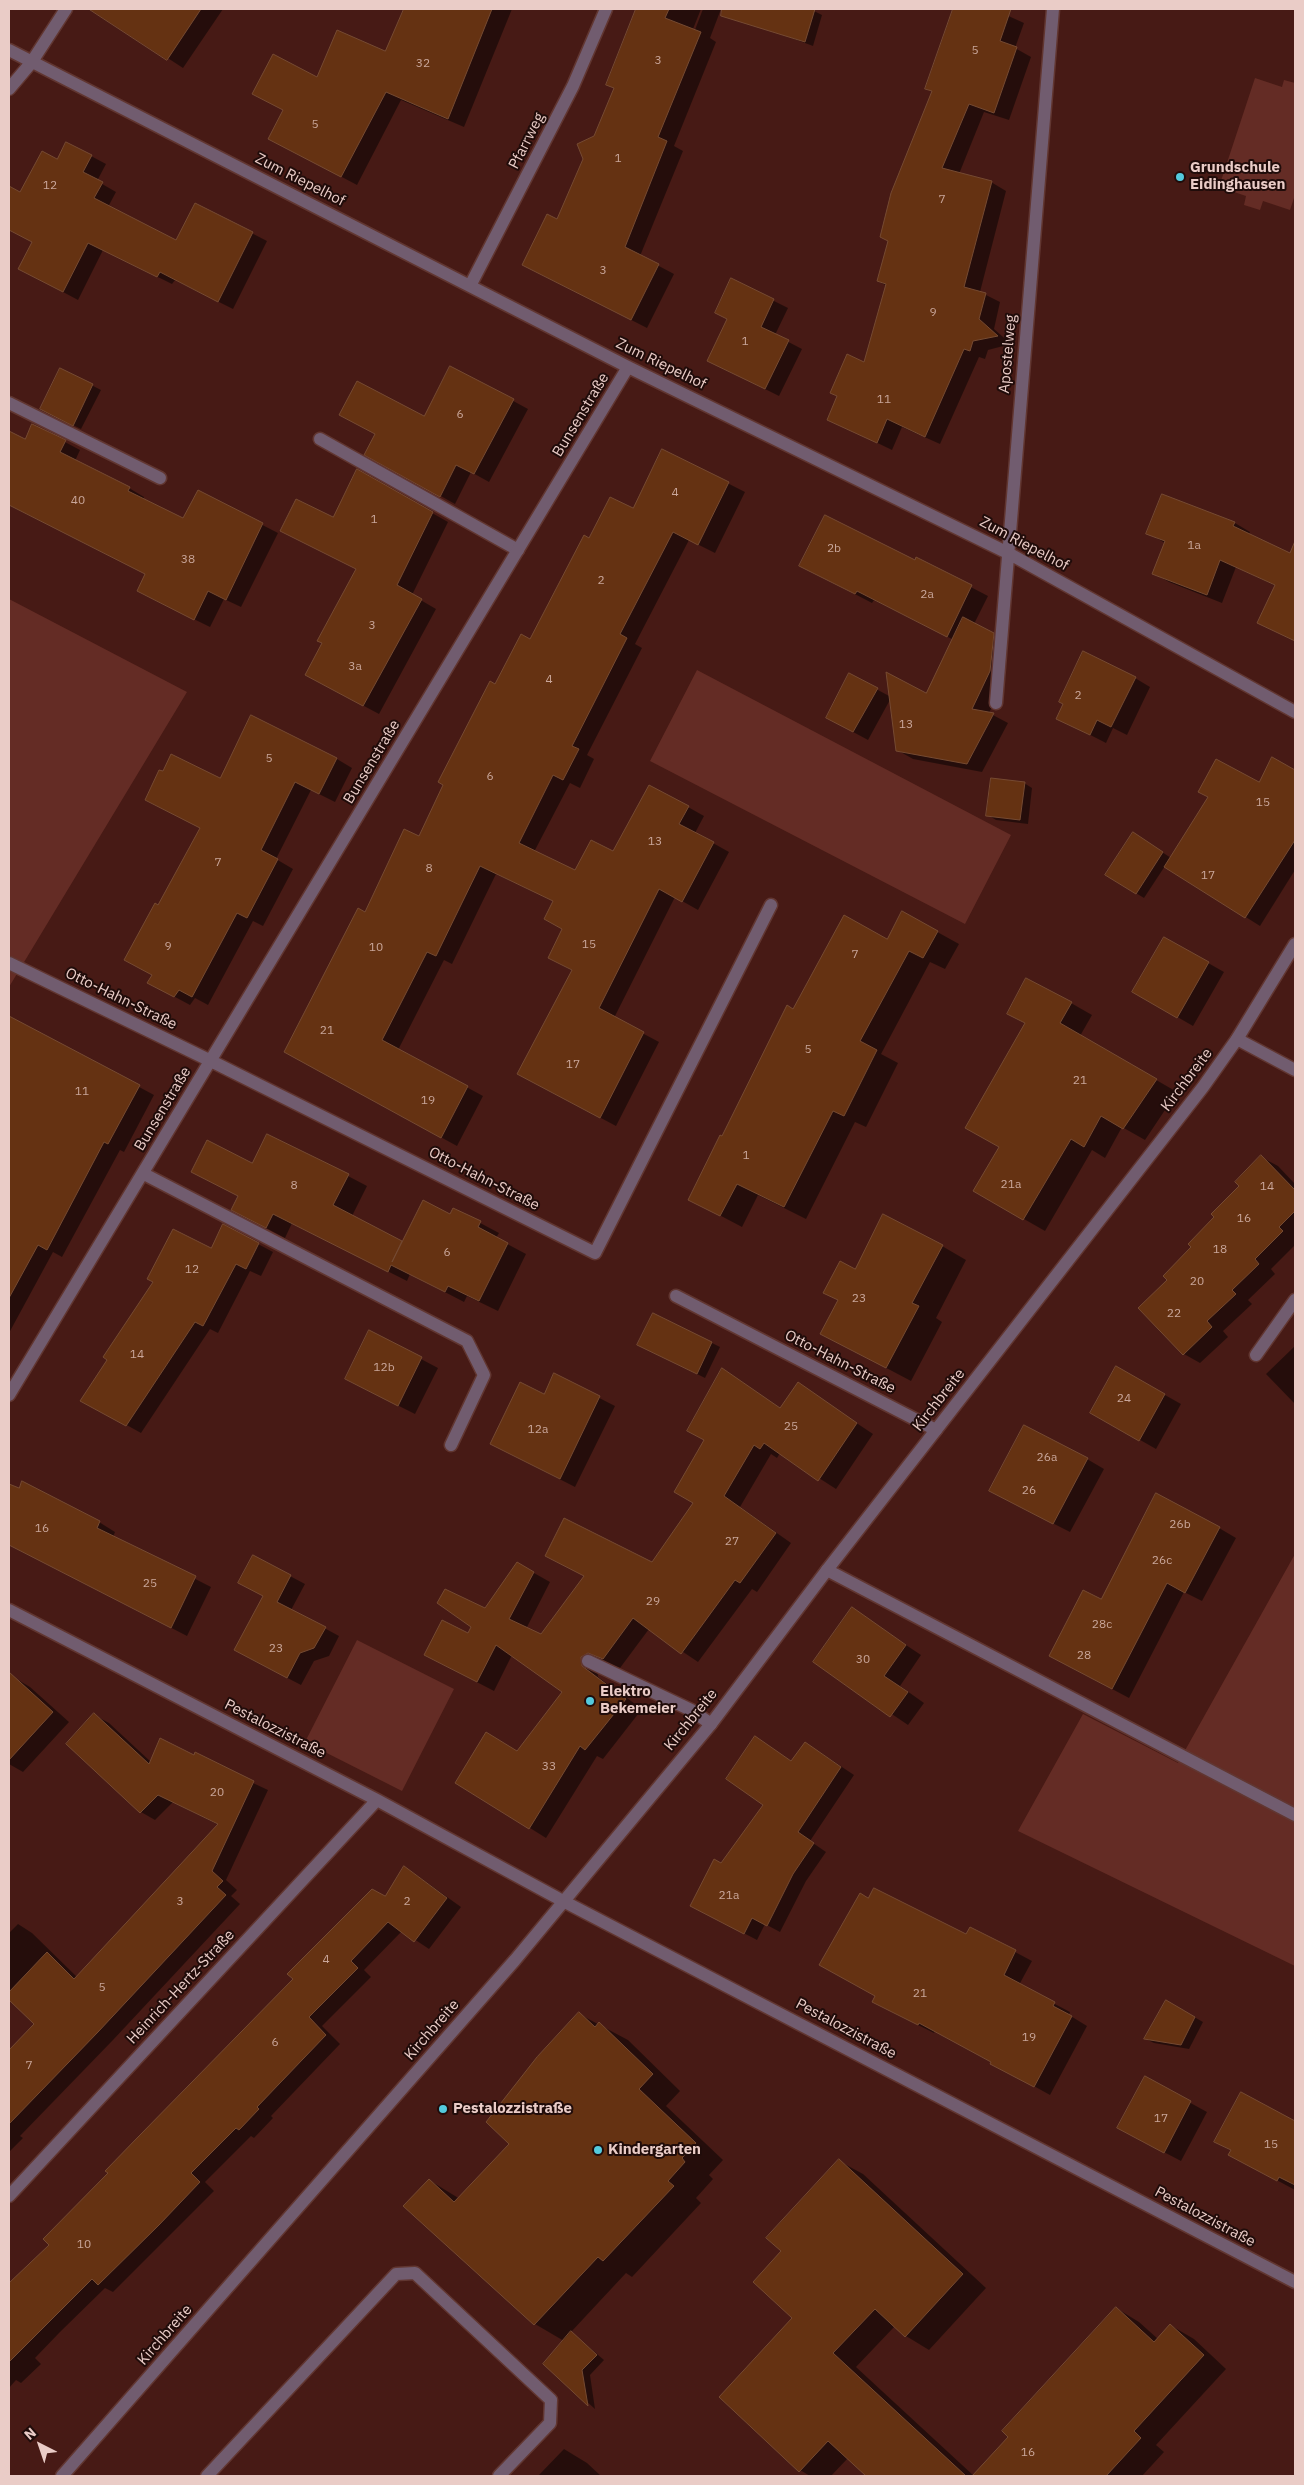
<!DOCTYPE html>
<html>
<head>
<meta charset="utf-8">
<style>
  body { margin:0 }
  #map { position:relative; width:1304px; height:2485px; overflow:hidden; background:#471a15; font-family:"IBM Plex Sans",sans-serif }
  canvas { display:block }
  .frame { position:absolute; inset:0; border:10px solid #eaccc7; pointer-events:none }
  .north { position:absolute; left:15px; top:2420px; width:50px; height:50px; -webkit-text-stroke:4px #200c0a; paint-order:stroke; rotate:319deg; font-size:14px; font-weight:700; line-height:20px; text-align:center; color:#eaccc7 }
  .north::after { content:''; display:block; margin:auto; width:18px; height:22px; background:#eaccc7; clip-path:polygon(50% 0,100% 100%,50% 72%,0 100%) }
</style>
</head>
<body>
<div id="map">
<canvas width="1304" height="2485"></canvas>
<div class="frame"></div>
<div class="north">N</div>
</div>
<script>
const ctx = document.querySelector('canvas').getContext('2d');
ctx.lineJoin = 'round';
function fill(path, color) {
  ctx.fillStyle = color;
  ctx.fill(path, 'evenodd');
}
function strokePath(path, color, width, dash) {
  ctx.strokeStyle = color;
  ctx.lineWidth = width;
  ctx.lineCap = dash ? 'butt' : 'round';
  ctx.setLineDash(dash || []);
  ctx.stroke(path);
}
function label(font, color, halo, rows, align = 'center') {
  ctx.font = font + ' "IBM Plex Sans",sans-serif';
  ctx.lineWidth = 4;
  ctx.setLineDash([]);
  ctx.textBaseline = 'middle';
  ctx.strokeStyle = halo;
  ctx.fillStyle = color;
  for (const [text, x, y, turn = 0] of rows) {
    ctx.save();
    ctx.translate(x, y);
    ctx.rotate((+turn || 0) * Math.PI / 180);
    ctx.textAlign = isNaN(turn) ? turn : align;
    if (halo) ctx.strokeText(text, 0, 0);
    ctx.fillText(text, 0, 0);
    ctx.restore();
  }
}
fill(new Path2D(`
  M 1255,78 L 1282,87 L 1284,80 L 1295,83 L 1295,195 L 1290,210 L 1263,201 L 1260,210 L 1244,205 L 1246,196 L 1219,187 Z
  M 9,599 L 187,692 L 9,987 Z
  M 697,670 L 1011,835 L 965,924 L 650,761 Z
  M 1295,1554 L 1295,1966 L 1018,1831 L 1083,1714 L 1178,1763 Z
  M 357,1640 L 454,1689 L 402,1791 L 305,1742 Z`), '#642c25');
fill(new Path2D(`
  M 128,9 L 223,9 L 183,68 L 117,25 Z
  M 409,9 L 512,9 L 464,127 L 401,100 L 357,185 L 285,147 L 284,110 L 318,79 L 386,52 Z
  M 637,9 L 701,9 L 691,34 L 693,35 L 703,9 L 721,9 L 710,38 L 716,42 L 674,146 L 683,151 L 640,256 L 674,274 L 647,328 L 539,273 L 558,221 L 615,89 L 607,84 Z
  M 776,9 L 810,9 L 822,15 L 813,46 L 770,30 Z
  M 955,9 L 993,9 L 1024,23 L 1015,48 L 1031,57 L 1009,120 L 984,112 L 959,174 L 991,182 L 1006,191 L 980,292 L 1000,302 L 994,329 L 1011,344 L 988,350 L 985,359 L 979,357 L 940,444 L 902,427 L 892,450 L 828,419 L 865,364 L 887,286 L 878,281 L 933,92 L 927,88 Z
  M 91,156 L 106,164 L 97,181 L 116,192 L 108,207 L 176,242 L 195,204 L 267,241 L 233,309 L 175,280 L 172,284 L 103,250 L 78,300 L 35,277 L 34,242 L 9,229 L 9,204 L 16,191 L 21,194 L 58,160 Z
  M 732,280 L 788,308 L 775,335 L 802,349 L 779,396 L 709,361 L 729,319 Z
  M 451,367 L 528,409 L 489,482 L 471,472 L 455,504 L 366,454 L 424,418 Z
  M 60,369 L 101,390 L 81,429 L 49,413 Z
  M 33,425 L 80,450 L 75,461 L 129,488 L 144,497 L 143,500 L 184,520 L 198,492 L 278,533 L 241,607 L 224,599 L 210,627 L 153,599 L 146,574 L 9,505 L 9,432 L 25,441 Z
  M 662,450 L 745,492 L 715,553 L 689,540 L 635,644 L 642,648 L 587,755 L 594,759 L 580,788 L 570,783 L 534,852 L 576,871 L 614,853 L 688,807 L 704,816 L 695,833 L 729,852 L 698,910 L 675,897 L 614,1018 L 659,1042 L 616,1126 L 535,1083 L 573,971 L 549,958 L 564,929 L 554,901 L 496,874 L 452,964 L 444,960 L 398,1050 L 483,1096 L 457,1146 L 301,1061 L 366,914 L 419,838 L 496,686 L 531,641 L 590,540 L 633,510 Z
  M 358,471 L 448,522 L 412,595 L 436,609 L 379,714 L 321,683 L 323,643 L 358,570 L 333,519 Z
  M 1163,495 L 1235,523 L 1250,532 L 1249,535 L 1295,557 L 1295,641 L 1259,623 L 1276,586 L 1236,567 L 1222,603 L 1169,582 L 1153,573 L 1165,543 L 1148,533 Z
  M 917,559 L 988,596 L 974,624 L 1008,643 L 1005,680 L 989,713 L 1008,723 L 982,772 L 913,759 L 897,750 L 891,698 L 868,740 L 842,726 L 850,675 L 891,697 L 927,694 L 954,640 L 874,600 L 872,603 L 801,566 L 916,562 Z
  M 1135,678 L 1150,687 L 1127,735 L 1113,728 L 1106,743 L 1057,718 Z
  M 1273,758 L 1295,771 L 1295,870 L 1260,926 L 1165,866 L 1144,898 L 1106,875 L 1141,838 L 1171,858 L 1209,797 L 1259,783 Z
  M 337,759 L 352,768 L 335,802 L 311,790 L 276,859 L 293,869 L 263,926 L 253,921 L 208,1005 L 195,998 L 190,1005 L 164,991 L 153,975 L 158,907 L 201,828 L 146,800 L 221,779 Z
  M 1024,783 L 1032,788 L 1028,824 L 996,820 L 988,815 Z
  M 903,913 L 959,944 L 945,969 L 930,962 L 881,1054 L 898,1063 L 866,1127 L 855,1122 L 806,1219 L 758,1195 L 742,1227 L 689,1199 L 794,1010 L 887,941 Z
  M 1164,938 L 1224,972 L 1193,1026 L 1134,992 Z
  M 1071,1003 L 1092,1015 L 1080,1036 L 1177,1092 L 1145,1140 L 1122,1127 L 1105,1158 L 1092,1150 L 1045,1231 L 975,1191 L 1000,1147 L 1026,1024 L 1009,1014 Z
  M 9,1017 L 154,1095 L 124,1152 L 120,1150 L 62,1257 L 53,1252 L 9,1333 L 9,1073 L 14,1064 L 9,1060 Z
  M 1261,1157 L 1278,1166 L 1295,1184 L 1295,1245 L 1271,1269 L 1275,1274 L 1248,1300 L 1252,1304 L 1223,1331 L 1228,1337 L 1200,1363 L 1184,1354 L 1169,1280 Z
  M 253,1164 L 348,1176 L 367,1186 L 352,1216 L 403,1243 L 450,1215 L 454,1209 L 499,1233 L 496,1238 L 526,1254 L 498,1311 L 467,1296 L 464,1302 L 410,1274 L 407,1281 L 292,1223 L 285,1238 L 251,1220 Z
  M 258,1244 L 273,1252 L 261,1276 L 250,1271 L 218,1333 L 210,1329 L 141,1433 L 96,1408 L 109,1360 L 155,1282 L 212,1250 Z
  M 942,1246 L 966,1260 L 936,1318 L 942,1322 L 911,1381 L 822,1334 Z
  M 370,1332 L 438,1368 L 415,1414 L 363,1388 Z
  M 712,1343 L 720,1347 L 705,1378 L 647,1349 Z
  M 1295,1346 L 1295,1404 L 1266,1374 Z
  M 1117,1368 L 1181,1404 L 1156,1449 L 1091,1412 Z
  M 554,1375 L 615,1406 L 575,1487 L 491,1444 L 545,1395 Z
  M 739,1380 L 781,1409 L 798,1384 L 873,1434 L 836,1489 L 780,1453 L 777,1458 L 771,1454 L 740,1507 L 791,1543 L 757,1592 L 752,1589 L 698,1662 L 649,1629 L 620,1668 L 605,1662 L 597,1667 L 598,1677 L 642,1709 L 603,1759 L 597,1756 L 546,1838 L 530,1828 L 517,1752 L 564,1692 L 512,1655 L 494,1691 L 442,1664 L 468,1635 L 518,1564 L 550,1582 L 526,1629 L 541,1636 L 653,1563 L 695,1503 Z
  M 1087,1459 L 1104,1469 L 1070,1532 L 1007,1500 Z
  M 13,1487 L 99,1522 L 115,1532 L 113,1537 L 211,1587 L 187,1636 L 9,1544 L 9,1496 Z
  M 1219,1528 L 1236,1538 L 1202,1601 L 1184,1592 L 1129,1698 L 1067,1665 L 1101,1601 Z
  M 254,1557 L 305,1584 L 291,1610 L 339,1636 L 329,1656 L 314,1661 L 301,1685 L 249,1658 L 264,1596 Z
  M 852,1609 L 921,1655 L 900,1686 L 924,1703 L 908,1725 L 815,1662 Z
  M 13,1677 L 30,1687 L 69,1722 L 23,1772 L 9,1764 L 9,1682 Z
  M 94,1715 L 109,1723 L 151,1762 L 195,1756 L 268,1790 L 226,1880 L 237,1890 L 231,1896 L 240,1904 L 113,2040 L 20,2136 L 23,2138 L 9,2152 L 9,2053 L 36,2024 L 9,1998 L 9,1933 L 18,1924 L 32,1933 L 77,1977 L 219,1825 L 173,1802 L 155,1820 L 141,1812 Z
  M 755,1738 L 793,1762 L 818,1751 L 854,1775 L 810,1841 L 826,1852 L 806,1881 L 780,1932 L 765,1924 L 757,1940 L 705,1913 L 722,1864 L 765,1805 Z
  M 405,1867 L 461,1907 L 429,1949 L 402,1931 L 364,1970 L 371,1977 L 322,2026 L 340,2044 L 271,2116 L 273,2118 L 254,2138 L 251,2136 L 205,2182 L 214,2191 L 113,2292 L 105,2288 L 60,2332 L 35,2358 L 41,2364 L 21,2383 L 16,2380 L 9,2388 L 9,2285 L 51,2245 L 386,1898 Z
  M 869,1899 L 967,1935 L 970,1928 L 1032,1961 L 1019,1985 L 1070,2012 L 1069,2015 L 1087,2026 L 1050,2095 L 935,2031 L 934,2033 L 890,2011 L 877,1996 Z
  M 1166,2001 L 1203,2022 L 1189,2049 L 1154,2043 L 1146,2039 Z
  M 579,2014 L 628,2040 L 680,2091 L 666,2106 L 723,2160 L 709,2175 L 713,2179 L 696,2198 L 701,2203 L 632,2277 L 626,2273 L 571,2332 L 604,2360 L 590,2375 L 595,2409 L 545,2364 L 564,2341 L 535,2324 L 405,2206 L 429,2180 L 460,2199 L 511,2144 Z
  M 1145,2078 L 1207,2112 L 1181,2161 L 1135,2137 Z
  M 1242,2094 L 1295,2122 L 1295,2190 L 1245,2163 L 1232,2151 L 1215,2141 Z
  M 839,2161 L 863,2174 L 986,2288 L 929,2350 L 906,2336 L 895,2326 L 856,2367 L 974,2476 L 1010,2437 L 1116,2308 L 1139,2322 L 1158,2339 L 1170,2325 L 1194,2339 L 1226,2369 L 1156,2445 L 1164,2452 L 1142,2476 L 868,2476 L 848,2458 L 831,2476 L 810,2476 L 800,2470 L 794,2318 L 783,2251 Z
  M 564,2449 L 587,2463 L 601,2476 L 538,2476 Z`), '#0007');
const building = new Path2D(`
  M 89,9 L 201,9 L 167,60 Z
  M 404,9 L 492,9 L 448,119 L 386,92 L 341,177 L 268,139 L 283,110 L 252,94 L 273,54 L 317,77 L 337,30 L 385,51 Z
  M 636,9 L 669,9 L 665,18 L 701,32 L 658,137 L 667,141 L 625,247 L 659,264 L 631,320 L 522,265 L 547,214 L 557,219 L 583,159 L 577,144 L 594,136 L 614,88 L 606,85 Z
  M 722,9 L 815,9 L 805,42 L 721,16 Z
  M 953,9 L 1011,9 L 1000,41 L 1017,47 L 994,113 L 969,104 L 942,168 L 992,181 L 964,287 L 986,293 L 979,319 L 998,336 L 973,341 L 970,351 L 964,349 L 925,437 L 887,419 L 877,443 L 827,420 L 837,396 L 830,393 L 847,354 L 864,362 L 886,284 L 877,281 L 888,241 L 880,237 L 891,193 L 932,91 L 925,89 Z
  M 66,142 L 92,155 L 83,172 L 103,182 L 94,198 L 176,240 L 195,203 L 253,232 L 218,302 L 160,272 L 157,277 L 88,243 L 63,292 L 18,269 L 32,242 L 9,230 L 9,186 L 20,192 L 42,151 L 57,159 Z
  M 731,278 L 774,299 L 761,327 L 789,340 L 765,389 L 707,361 L 727,319 L 715,313 Z
  M 450,366 L 514,399 L 474,474 L 456,465 L 440,497 L 364,455 L 375,434 L 339,415 L 357,381 L 424,416 Z
  M 60,368 L 93,384 L 73,426 L 40,409 Z
  M 32,424 L 66,440 L 60,452 L 130,487 L 128,491 L 183,518 L 198,490 L 263,523 L 226,600 L 208,591 L 194,620 L 137,591 L 145,574 L 9,505 L 9,431 L 25,439 Z
  M 662,449 L 729,482 L 698,545 L 673,532 L 620,634 L 627,638 L 572,746 L 579,749 L 563,780 L 553,775 L 519,843 L 575,870 L 591,840 L 613,851 L 649,785 L 689,806 L 679,824 L 714,842 L 682,902 L 659,889 L 599,1008 L 644,1032 L 600,1118 L 517,1074 L 572,970 L 548,958 L 562,929 L 544,919 L 553,901 L 480,866 L 436,956 L 427,952 L 382,1040 L 468,1086 L 441,1138 L 284,1052 L 358,908 L 365,912 L 404,829 L 419,836 L 443,785 L 438,782 L 490,681 L 495,684 L 521,634 L 530,639 L 584,535 L 589,538 L 610,497 L 633,508 Z
  M 357,469 L 433,512 L 397,585 L 422,599 L 363,706 L 305,675 L 322,643 L 317,641 L 356,569 L 280,531 L 296,499 L 333,517 Z
  M 1162,494 L 1235,522 L 1233,526 L 1290,553 L 1295,541 L 1295,641 L 1257,623 L 1275,585 L 1220,560 L 1207,595 L 1152,574 L 1165,541 L 1146,534 Z
  M 825,515 L 915,560 L 916,557 L 972,585 L 947,637 L 857,591 L 855,594 L 799,566 Z
  M 963,617 L 994,633 L 990,671 L 972,709 L 994,713 L 967,764 L 896,751 L 886,672 L 926,693 Z
  M 1083,651 L 1136,677 L 1111,727 L 1097,720 L 1090,735 L 1056,719 L 1063,704 L 1059,702 Z
  M 849,673 L 878,688 L 853,732 L 826,718 Z
  M 251,715 L 337,758 L 319,794 L 295,782 L 261,850 L 278,859 L 247,918 L 237,913 L 192,997 L 179,990 L 174,997 L 147,983 L 152,975 L 124,960 L 155,903 L 158,905 L 200,828 L 145,800 L 159,770 L 163,771 L 171,754 L 220,778 Z
  M 1272,757 L 1295,770 L 1295,840 L 1245,918 L 1164,867 L 1208,797 L 1198,792 L 1216,759 L 1259,782 Z
  M 991,778 L 1025,782 L 1020,820 L 986,816 Z
  M 1133,832 L 1163,852 L 1136,894 L 1105,875 Z
  M 902,911 L 938,931 L 923,958 L 909,951 L 860,1041 L 877,1050 L 844,1116 L 833,1111 L 784,1207 L 737,1184 L 720,1216 L 688,1200 L 720,1135 L 722,1136 L 787,1005 L 793,1009 L 844,915 L 887,939 Z
  M 1164,937 L 1209,962 L 1177,1018 L 1132,992 Z
  M 1026,978 L 1072,1002 L 1060,1023 L 1157,1079 L 1123,1129 L 1101,1116 L 1084,1147 L 1071,1139 L 1023,1220 L 973,1191 L 999,1147 L 965,1128 L 1025,1023 L 1007,1014 Z
  M 9,1016 L 140,1085 L 108,1144 L 104,1142 L 47,1250 L 38,1245 L 9,1298 Z
  M 267,1134 L 349,1174 L 333,1205 L 402,1241 L 392,1262 L 423,1200 L 450,1214 L 453,1208 L 481,1221 L 478,1227 L 508,1243 L 479,1301 L 448,1286 L 445,1292 L 391,1265 L 388,1272 L 273,1214 L 266,1228 L 231,1210 L 238,1196 L 191,1172 L 207,1140 L 252,1163 Z
  M 1261,1155 L 1295,1190 L 1295,1211 L 1279,1227 L 1283,1231 L 1255,1259 L 1259,1264 L 1232,1290 L 1236,1294 L 1207,1321 L 1212,1327 L 1183,1355 L 1138,1308 L 1167,1280 L 1163,1276 L 1191,1247 L 1188,1244 L 1214,1217 L 1211,1214 L 1239,1186 L 1235,1182 Z
  M 883,1214 L 943,1245 L 912,1303 L 919,1306 L 886,1368 L 820,1334 L 838,1300 L 823,1293 L 840,1261 L 855,1269 Z
  M 223,1224 L 259,1243 L 246,1269 L 236,1264 L 203,1326 L 195,1322 L 126,1426 L 80,1401 L 107,1360 L 103,1357 L 153,1282 L 147,1279 L 173,1229 L 211,1248 Z
  M 653,1313 L 712,1342 L 697,1374 L 637,1345 Z
  M 369,1330 L 422,1357 L 398,1406 L 345,1379 Z
  M 1116,1366 L 1165,1394 L 1139,1441 L 1090,1413 Z
  M 722,1368 L 780,1408 L 798,1382 L 857,1423 L 818,1481 L 764,1443 L 760,1449 L 754,1445 L 724,1496 L 776,1533 L 740,1583 L 735,1580 L 681,1654 L 633,1618 L 603,1659 L 588,1653 L 581,1657 L 582,1666 L 626,1699 L 585,1750 L 580,1746 L 529,1829 L 455,1783 L 486,1732 L 517,1751 L 562,1692 L 496,1645 L 477,1682 L 424,1655 L 442,1620 L 468,1633 L 471,1627 L 437,1603 L 445,1589 L 485,1608 L 517,1562 L 534,1572 L 509,1619 L 541,1634 L 584,1576 L 545,1556 L 564,1518 L 652,1562 L 693,1503 L 674,1492 L 704,1440 L 687,1431 Z
  M 554,1373 L 600,1396 L 560,1479 L 490,1444 L 520,1382 L 544,1394 Z
  M 1024,1425 L 1088,1458 L 1053,1524 L 989,1491 Z
  M 22,1481 L 100,1521 L 97,1528 L 196,1576 L 171,1628 L 9,1545 L 9,1484 L 19,1488 Z
  M 1156,1493 L 1220,1527 L 1185,1593 L 1167,1583 L 1112,1689 L 1049,1656 L 1083,1590 L 1101,1599 Z
  M 253,1555 L 291,1575 L 277,1602 L 326,1627 L 314,1648 L 300,1653 L 287,1678 L 234,1650 L 263,1596 L 238,1583 Z
  M 852,1607 L 906,1645 L 884,1676 L 908,1692 L 890,1717 L 813,1662 Z
  M 9,1672 L 53,1712 L 9,1760 Z
  M 94,1713 L 149,1764 L 160,1738 L 194,1755 L 195,1752 L 254,1781 L 212,1871 L 223,1881 L 217,1887 L 226,1895 L 98,2032 L 9,2124 L 9,2050 L 34,2024 L 9,2000 L 9,1992 L 47,1952 L 74,1979 L 218,1824 L 158,1795 L 140,1813 L 66,1744 Z
  M 755,1736 L 791,1761 L 805,1742 L 841,1767 L 798,1832 L 814,1843 L 793,1874 L 767,1926 L 752,1918 L 744,1934 L 690,1906 L 714,1859 L 721,1863 L 763,1805 L 726,1779 Z
  M 404,1866 L 447,1898 L 414,1942 L 388,1922 L 351,1961 L 358,1968 L 309,2017 L 326,2035 L 257,2107 L 259,2109 L 239,2130 L 236,2128 L 191,2173 L 200,2182 L 159,2225 L 98,2285 L 92,2279 L 9,2362 L 9,2283 L 49,2245 L 43,2239 L 108,2173 L 105,2171 L 139,2136 L 293,1979 L 287,1974 L 372,1889 L 385,1896 Z
  M 874,1888 L 966,1934 L 970,1927 L 1016,1950 L 1004,1975 L 1055,2002 L 1053,2006 L 1072,2016 L 1034,2087 L 990,2064 L 991,2062 L 919,2023 L 918,2025 L 872,2002 L 875,1996 L 819,1965 L 860,1893 L 868,1898 Z
  M 1166,2000 L 1195,2017 L 1181,2045 L 1144,2039 Z
  M 579,2012 L 595,2027 L 599,2022 L 653,2074 L 639,2089 L 696,2143 L 682,2158 L 685,2162 L 668,2181 L 674,2186 L 603,2261 L 598,2257 L 534,2325 L 403,2206 L 429,2179 L 454,2202 L 509,2144 L 486,2122 L 537,2057 Z
  M 1145,2076 L 1191,2101 L 1164,2153 L 1117,2128 Z
  M 1241,2092 L 1295,2121 L 1295,2185 L 1279,2177 L 1277,2181 L 1228,2155 L 1231,2150 L 1214,2142 Z
  M 839,2159 L 963,2274 L 905,2337 L 875,2309 L 833,2353 L 966,2476 L 866,2476 L 828,2441 L 799,2472 L 719,2397 L 792,2318 L 753,2282 L 781,2251 L 766,2238 Z
  M 1116,2307 L 1154,2342 L 1170,2324 L 1204,2355 L 1134,2431 L 1141,2438 L 1106,2476 L 972,2476 L 1008,2437 L 1002,2431 Z
  M 571,2331 L 597,2355 L 582,2370 L 588,2406 L 543,2364 Z`);
fill(building, '#653212');
strokePath(building, '#754a32', 1);
const service = new Path2D(`
  M 9,403 L 160,478
  M 320,439 L 518,550
  M 1256,1355 L 1295,1300
  M 827,1570 L 1295,1815
  M 588,1661 L 691,1710 L 711,1724
  M 207,2476 L 396,2274 L 415,2273 L 551,2400 L 550,2423 L 499,2476`);
const minor = new Path2D(`
  M 9,50 L 628,367 L 1008,553 L 1295,712
  M 9,89 L 31,63 L 66,9
  M 471,284 L 573,86 L 606,9
  M 996,703 L 1053,9
  M 9,963 L 211,1061 L 595,1253 L 771,905
  M 1237,1039 L 1295,1070
  M 144,1174 L 467,1341 L 484,1375 L 451,1445
  M 676,1296 L 936,1430
  M 9,1395 L 628,367
  M 9,1610 L 377,1800 L 563,1901 L 1295,2282
  M 9,2196 L 377,1800`);
const tertiary = new Path2D(`
  M 62,2476 L 515,1960 L 711,1724 L 827,1570 L 1203,1087 L 1237,1039 L 1295,944`);
strokePath(service, '#613631', 15);
strokePath(minor, '#613631', 15);
strokePath(tertiary, '#613631', 15);
strokePath(service, '#715c6f', 12);
strokePath(minor, '#715c6f', 12);
strokePath(tertiary, '#715c6f', 12);
for (const [x, y, r, color] of [
  [1180,177,5,"#54cadd"],
  [590,1701,5,"#54cadd"],
  [443,2109,5,"#54cadd"],
  [598,2150,5,"#54cadd"]
]) {
  const dot = new Path2D();
  dot.arc(x, y, r, 0, 2 * Math.PI);
  ctx.fillStyle = color;
  ctx.fill(dot);
  strokePath(dot, '#200c0a', 2);
}
label('12px', '#c9a69a', null, [
  ["5",975,51],
  ["3",658,61],
  ["32",423,64],
  ["5",315,125],
  ["1",618,159],
  ["12",50,186],
  ["7",942,200],
  ["3",603,271],
  ["9",933,313],
  ["1",745,342],
  ["11",884,400],
  ["6",460,415],
  ["4",675,493],
  ["40",78,501],
  ["1",374,520],
  ["1a",1194,546],
  ["2b",834,549],
  ["38",188,560],
  ["2",601,581],
  ["2a",927,595],
  ["3",372,626],
  ["3a",355,667],
  ["4",549,680],
  ["2",1078,696],
  ["13",906,725],
  ["5",269,759],
  ["6",490,777],
  ["15",1263,803],
  ["13",655,842],
  ["7",218,863],
  ["8",429,869],
  ["17",1208,876],
  ["15",589,945],
  ["9",168,947],
  ["10",376,948],
  ["7",855,955],
  ["21",327,1031],
  ["5",808,1050],
  ["17",573,1065],
  ["21",1080,1081],
  ["11",82,1092],
  ["19",428,1101],
  ["1",746,1156],
  ["21a",1011,1185],
  ["8",294,1186],
  ["14",1267,1187],
  ["16",1244,1219],
  ["18",1220,1250],
  ["6",447,1253],
  ["12",192,1270],
  ["20",1197,1282],
  ["23",859,1299],
  ["22",1174,1314],
  ["14",137,1355],
  ["12b",384,1368],
  ["24",1124,1399],
  ["25",791,1427],
  ["12a",538,1430],
  ["26a",1047,1458],
  ["26",1029,1491],
  ["26b",1180,1525],
  ["16",42,1529],
  ["27",732,1542],
  ["26c",1162,1561],
  ["25",150,1584],
  ["29",653,1602],
  ["28c",1102,1625],
  ["23",276,1649],
  ["28",1084,1656],
  ["30",863,1660],
  ["33",549,1767],
  ["20",217,1793],
  ["21a",729,1896],
  ["3",180,1902],
  ["2",407,1902],
  ["4",326,1960],
  ["5",102,1988],
  ["21",920,1994],
  ["19",1029,2038],
  ["6",275,2043],
  ["7",29,2066],
  ["17",1161,2119],
  ["15",1271,2145],
  ["10",84,2245],
  ["16",1028,2453]
]);
label('15px', '#eaccc7', '#200c0a', [
  ["Pfarrweg",527,141,-63],
  ["Zum Riepelhof",300,180,27],
  ["Apostelweg",1008,354,-85],
  ["Zum Riepelhof",661,364,26],
  ["Bunsenstraße",581,415,-59],
  ["Zum Riepelhof",1024,544,28],
  ["Bunsenstraße",372,762,-59],
  ["Otto-Hahn-Straße",121,999,26],
  ["Kirchbreite",1187,1080,-53],
  ["Bunsenstraße",163,1109,-59],
  ["Otto-Hahn-Straße",484,1179,27],
  ["Otto-Hahn-Straße",840,1362,27],
  ["Kirchbreite",939,1400,-52],
  ["Kirchbreite",691,1720,-51],
  ["Pestalozzistraße",275,1729,27],
  ["Heinrich-Hertz-Straße",181,1987,-47],
  ["Pestalozzistraße",846,2029,28],
  ["Kirchbreite",432,2030,-49],
  ["Pestalozzistraße",1205,2217,28],
  ["Kirchbreite",165,2335,-49]
]);
label('bold 15px', '#eaccc7', '#200c0a', [
  ["Grundschule",1190,168],
  ["Eidinghausen",1190,185],
  ["Elektro",600,1692],
  ["Bekemeier",600,1709],
  ["Pestalozzistraße",453,2109],
  ["Kindergarten",608,2150]
], 'left');
</script>
</body>
</html>
